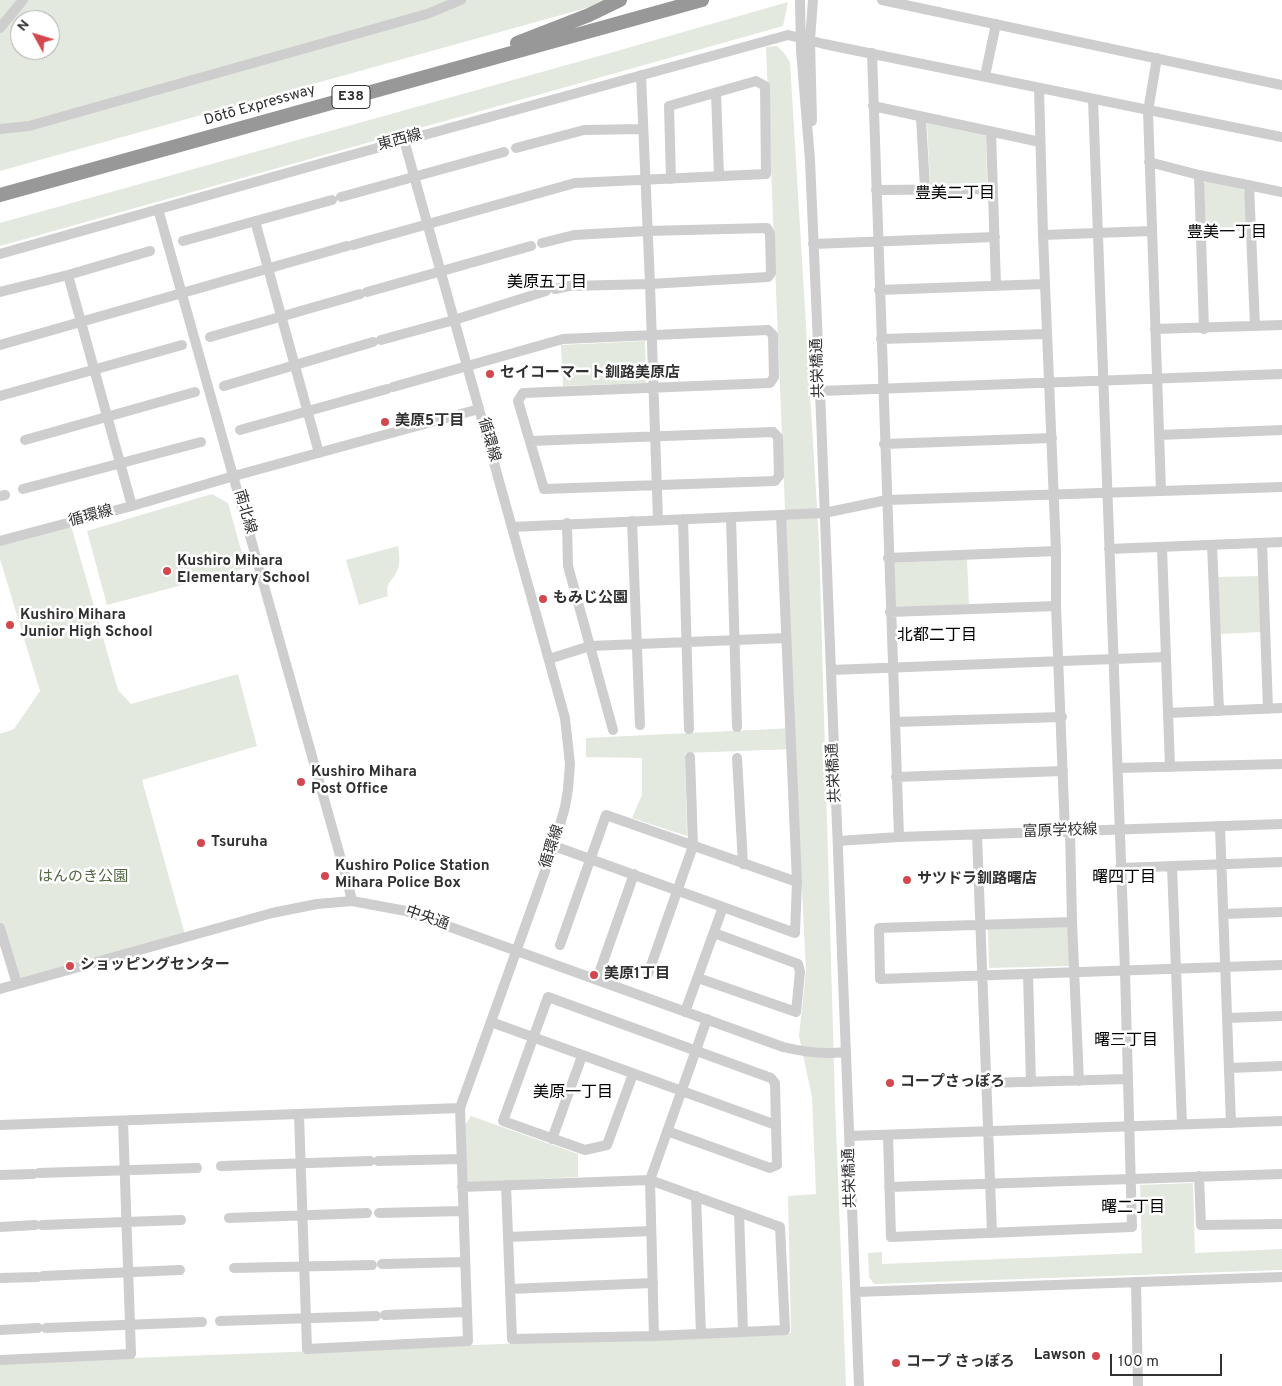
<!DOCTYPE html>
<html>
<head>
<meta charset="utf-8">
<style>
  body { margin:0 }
  #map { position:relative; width:1282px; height:1386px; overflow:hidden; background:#fff; font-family:Overpass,sans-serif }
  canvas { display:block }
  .north { position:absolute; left:10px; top:10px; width:50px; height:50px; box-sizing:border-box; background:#fff; border:1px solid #adadad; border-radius:50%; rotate:309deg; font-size:14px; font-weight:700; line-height:20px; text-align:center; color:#313131 }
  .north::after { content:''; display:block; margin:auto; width:18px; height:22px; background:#d3484e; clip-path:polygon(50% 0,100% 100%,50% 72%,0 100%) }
  .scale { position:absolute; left:1110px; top:1354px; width:112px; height:22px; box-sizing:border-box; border:2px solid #313131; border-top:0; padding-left:6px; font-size:15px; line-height:18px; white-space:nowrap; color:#313131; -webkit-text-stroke:4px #fff; paint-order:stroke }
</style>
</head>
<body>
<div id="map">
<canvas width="1282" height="1386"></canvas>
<div class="north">N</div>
<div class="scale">100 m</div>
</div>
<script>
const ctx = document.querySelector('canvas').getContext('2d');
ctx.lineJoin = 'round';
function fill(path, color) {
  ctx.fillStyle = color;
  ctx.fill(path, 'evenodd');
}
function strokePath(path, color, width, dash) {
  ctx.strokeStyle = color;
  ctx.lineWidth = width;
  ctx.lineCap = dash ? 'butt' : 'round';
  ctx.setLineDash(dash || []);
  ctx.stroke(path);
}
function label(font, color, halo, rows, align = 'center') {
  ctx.font = font + ' Overpass,"Noto Sans JP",sans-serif';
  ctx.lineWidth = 5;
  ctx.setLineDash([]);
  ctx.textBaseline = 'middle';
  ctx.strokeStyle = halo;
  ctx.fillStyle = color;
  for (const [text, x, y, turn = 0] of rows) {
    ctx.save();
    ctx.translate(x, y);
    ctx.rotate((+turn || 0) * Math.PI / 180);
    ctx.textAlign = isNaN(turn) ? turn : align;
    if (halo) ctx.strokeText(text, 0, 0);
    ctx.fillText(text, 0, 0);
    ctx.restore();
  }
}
fill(new Path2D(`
  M 0,0 L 615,0 L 0,171 ZM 20,20 L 50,20 L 50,50 L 20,50 Z
  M 788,2 L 783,26 L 0,246 L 0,223 L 617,51 Z
  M 777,46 L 784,53 L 790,62 L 819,541 L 835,1101 L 846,1386 L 0,1386 L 0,1363 L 791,1333 L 788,1196 L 816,1194 L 812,1097 L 799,1036 L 806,971 L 795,749 L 685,753 L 687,836 L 632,818 L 642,795 L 642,758 L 586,757 L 586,738 L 794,728 L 766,47 Z
  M 927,122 L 986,136 L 987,183 L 930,184 Z
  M 1206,181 L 1242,189 L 1245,192 L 1247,231 L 1206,232 L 1204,184 Z
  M 645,341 L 646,383 L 563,386 L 561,345 Z
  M 212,494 L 228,503 L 246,568 L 107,605 L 87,531 Z
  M 70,522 L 118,690 L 131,704 L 238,674 L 257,746 L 142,780 L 186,938 L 17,984 L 0,928 L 0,734 L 14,729 L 40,691 L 0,559 L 0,541 Z
  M 398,546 C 399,554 401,562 397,571 C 392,583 385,581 388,596 L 359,605 L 346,560 Z
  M 967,559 L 969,604 L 896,608 L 894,563 Z
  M 1259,576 L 1262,632 L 1220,634 L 1218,577 Z
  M 1069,926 L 1070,966 L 989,968 L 988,929 Z
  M 471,1116 L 578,1154 L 578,1177 L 467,1183 L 465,1125 Z
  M 1193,1183 L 1195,1253 L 1282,1249 L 1282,1270 L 874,1284 L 869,1277 L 868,1253 L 882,1252 L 882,1264 L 1142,1253 L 1140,1185 Z`), '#e3e9de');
strokePath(new Path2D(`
  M 800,0 L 801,50 L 810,160 L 820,391 L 859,1386
  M 882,0 L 1282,85
  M 0,28 L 23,0
  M 872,53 C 879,315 889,576 899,837
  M 1157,58 L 1148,111 L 1161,491
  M 641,75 L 650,284 L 658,520
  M 985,76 L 996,24
  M 1039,88 L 1043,235 L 1056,551 L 1056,606 L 1065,832
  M 716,93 L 719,176
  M 873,106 L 1040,142
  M 921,117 L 925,189
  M 812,121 L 810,40 L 813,0
  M 0,129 L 29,126 L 427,14 L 461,0
  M 991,132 L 996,285
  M 404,140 L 479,409
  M 516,148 L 584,130 L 642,129
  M 1149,162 L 1199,175 L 1282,192
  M 1199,175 L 1204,329
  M 1249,185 L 1255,326
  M 876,190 L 992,189
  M 341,197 L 504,152
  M 158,209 L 348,884 L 352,901
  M 255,221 L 319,453
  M 1043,235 L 1151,231
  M 183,241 L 332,200
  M 542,243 L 574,235 L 647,231 L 767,228 L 770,234 L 771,273 L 768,277 L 650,284 L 569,286 L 555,289
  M 813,244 L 995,237
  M 353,245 L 575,183 L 766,174 L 765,86 L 756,81 L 669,106 L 671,179
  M 0,254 L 326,162 L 788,35 L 824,44 L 1282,137
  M 68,275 L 132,506
  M 879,290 L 1045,284
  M 0,292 L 68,275 L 150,251
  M 367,292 L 531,246
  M 1155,329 L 1282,325
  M 210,337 L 360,294
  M 881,339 L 1047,334
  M 381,340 L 454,320 L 546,291
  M 0,345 L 347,246
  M 224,386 L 373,342
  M 393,387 L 563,339 L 768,330 L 773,335 L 774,377 L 770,383 L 523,393 L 518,401 L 544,489 L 775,481 L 779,476 L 778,437 L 773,432 L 530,441
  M 820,391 L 1282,374
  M 0,396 L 182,345
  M 240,430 L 387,389
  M 1159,435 L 1282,430
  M 25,440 L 195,392
  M 884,444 L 1052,438
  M 23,489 L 201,442
  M 0,496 L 5,495
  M 731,517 L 737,727
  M 683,519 L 689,729
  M 632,521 L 640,725
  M 567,523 L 568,566 L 613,730
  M 512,527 L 824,513 L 887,500 L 1282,487
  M 0,541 L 132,506 L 234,476 L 479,409 L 565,718 L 570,764 L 568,789 L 565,807 L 554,846 L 460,1108 L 0,1125
  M 1262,543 L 1268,709
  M 1212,545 L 1219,711
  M 1162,548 L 1170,767
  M 1109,549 L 1282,542
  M 888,558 L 1056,551
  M 890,612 L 1056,606
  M 549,659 L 590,646 L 786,638
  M 831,670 L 1166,657
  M 1168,713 L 1282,708
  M 895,722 L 1062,717
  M 737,758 L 743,864
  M 1118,768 L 1282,764
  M 896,777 L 1063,771
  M 1220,827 L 1231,1123
  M 1070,831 L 1072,922 L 1079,1081
  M 977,835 L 992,1233
  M 838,841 L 899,837 L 1282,824
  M 554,846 L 795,933 L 797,882 L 781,515
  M 1172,866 L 1182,1124
  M 1120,868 L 1282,862
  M 1223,914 L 1282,912
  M 1072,922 L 879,928 L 880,979 L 1282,965
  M 0,928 L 17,984
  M 560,945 L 606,815 L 797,882
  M 648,974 L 693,846 L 690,757
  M 1028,974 L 1031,1082
  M 698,978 L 796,1012 L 800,972 L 798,964 L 714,933
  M 597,979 L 634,874
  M 0,989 L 272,913 L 317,904 L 352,901 L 406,911 L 783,1047 C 804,1052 823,1055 845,1052
  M 685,1012 L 723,907
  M 1227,1018 L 1282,1016
  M 491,1022 L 776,1125
  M 1229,1068 L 1282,1066
  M 633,1074 L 607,1145 L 585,1150 L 503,1121 L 548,997 L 771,1078 L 775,1083 L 777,1165 L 770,1168 L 667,1131
  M 986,1083 L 1128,1079
  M 299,1115 L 307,1349 L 468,1341 L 460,1108
  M 888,1135 L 891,1237 L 1132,1227 L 1125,971 L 1093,99
  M 849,1136 L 1282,1121
  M 552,1139 L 582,1056
  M 378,1161 L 461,1159
  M 221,1166 L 370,1161
  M 39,1173 L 197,1168
  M 0,1175 L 33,1174
  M 1199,1176 L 1201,1225 L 1282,1224
  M 462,1187 L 650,1180 L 780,1227 L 785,1330 L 654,1336 L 512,1339 L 506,1185
  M 889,1187 L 1282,1174
  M 696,1196 L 701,1334
  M 739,1212 L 743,1332
  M 379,1213 L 463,1211
  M 229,1218 L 367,1213
  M 42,1225 L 181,1220
  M 0,1227 L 35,1225
  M 508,1237 L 651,1231
  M 382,1264 L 465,1262
  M 234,1268 L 372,1265
  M 43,1276 L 180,1270
  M 0,1278 L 37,1277
  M 1136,1282 L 1138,1386
  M 510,1289 L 653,1283
  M 856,1292 L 1282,1277
  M 385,1315 L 467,1312
  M 220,1321 L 376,1316
  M 46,1328 L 202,1322
  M 0,1330 L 38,1328
  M 654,1336 L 650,1180 L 707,1019
  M 0,1360 L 131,1354 L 123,1121`), '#cecece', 10);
strokePath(new Path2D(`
  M 517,43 L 589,15 L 620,0
  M 0,195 L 702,0`), '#989898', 14);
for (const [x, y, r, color] of [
  [490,374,5,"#d3484e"],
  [385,422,5,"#d3484e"],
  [167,571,5,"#d3484e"],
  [543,599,5,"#d3484e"],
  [10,625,5,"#d3484e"],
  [301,782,5,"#d3484e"],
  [201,843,5,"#d3484e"],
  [325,876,5,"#d3484e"],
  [907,880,5,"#d3484e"],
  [70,966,5,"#d3484e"],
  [594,975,5,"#d3484e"],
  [890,1083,5,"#d3484e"],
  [1096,1356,5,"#d3484e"],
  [896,1363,5,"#d3484e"]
]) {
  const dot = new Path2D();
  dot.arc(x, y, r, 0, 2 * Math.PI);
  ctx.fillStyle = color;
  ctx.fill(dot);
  strokePath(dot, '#fff', 2);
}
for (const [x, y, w] of [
  [351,97,38]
]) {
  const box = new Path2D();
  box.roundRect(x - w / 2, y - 11.5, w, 23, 4);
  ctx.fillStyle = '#fff';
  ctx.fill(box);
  strokePath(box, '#313131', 1);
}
label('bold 14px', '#313131', null, [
  ["E38",351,97]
]);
label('15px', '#313131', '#fff', [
  ["Dōtō Expressway",260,106,-16],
  ["東西線",400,141,-15],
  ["共栄橋通",819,368,-92],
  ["循環線",488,440,74],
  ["南北線",244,512,74],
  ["循環線",91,517,-15],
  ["共栄橋通",835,773,-93],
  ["富原学校線",1060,832,-2],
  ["循環線",553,847,-72],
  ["中央通",427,919,19],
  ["共栄橋通",851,1178,-92]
]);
label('bold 15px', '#313131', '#fff', [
  ["セイコーマート釧路美原店",500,374],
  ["美原5丁目",395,422],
  ["Kushiro Mihara",177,562],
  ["Elementary School",177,579],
  ["もみじ公園",553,599],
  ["Kushiro Mihara",20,616],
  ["Junior High School",20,633],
  ["Kushiro Mihara",311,773],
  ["Post Office",311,790],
  ["Tsuruha",211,843],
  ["Kushiro Police Station",335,867],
  ["Mihara Police Box",335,884],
  ["サツドラ釧路曙店",917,880],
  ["ショッピングセンター",80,966],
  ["美原1丁目",604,975],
  ["コープさっぽろ",900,1083],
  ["Lawson",1086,1356,"right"],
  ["コープ さっぽろ",906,1363]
], 'left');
label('15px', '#536842', '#fff', [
  ["はんのき公園",83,878]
]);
label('16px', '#000', '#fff', [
  ["豊美二丁目",955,195],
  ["豊美一丁目",1227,234],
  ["美原五丁目",547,284],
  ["北都二丁目",937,637],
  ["曙四丁目",1124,879],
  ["曙三丁目",1126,1042],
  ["美原一丁目",573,1094],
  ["曙二丁目",1133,1209]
]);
</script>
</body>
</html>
